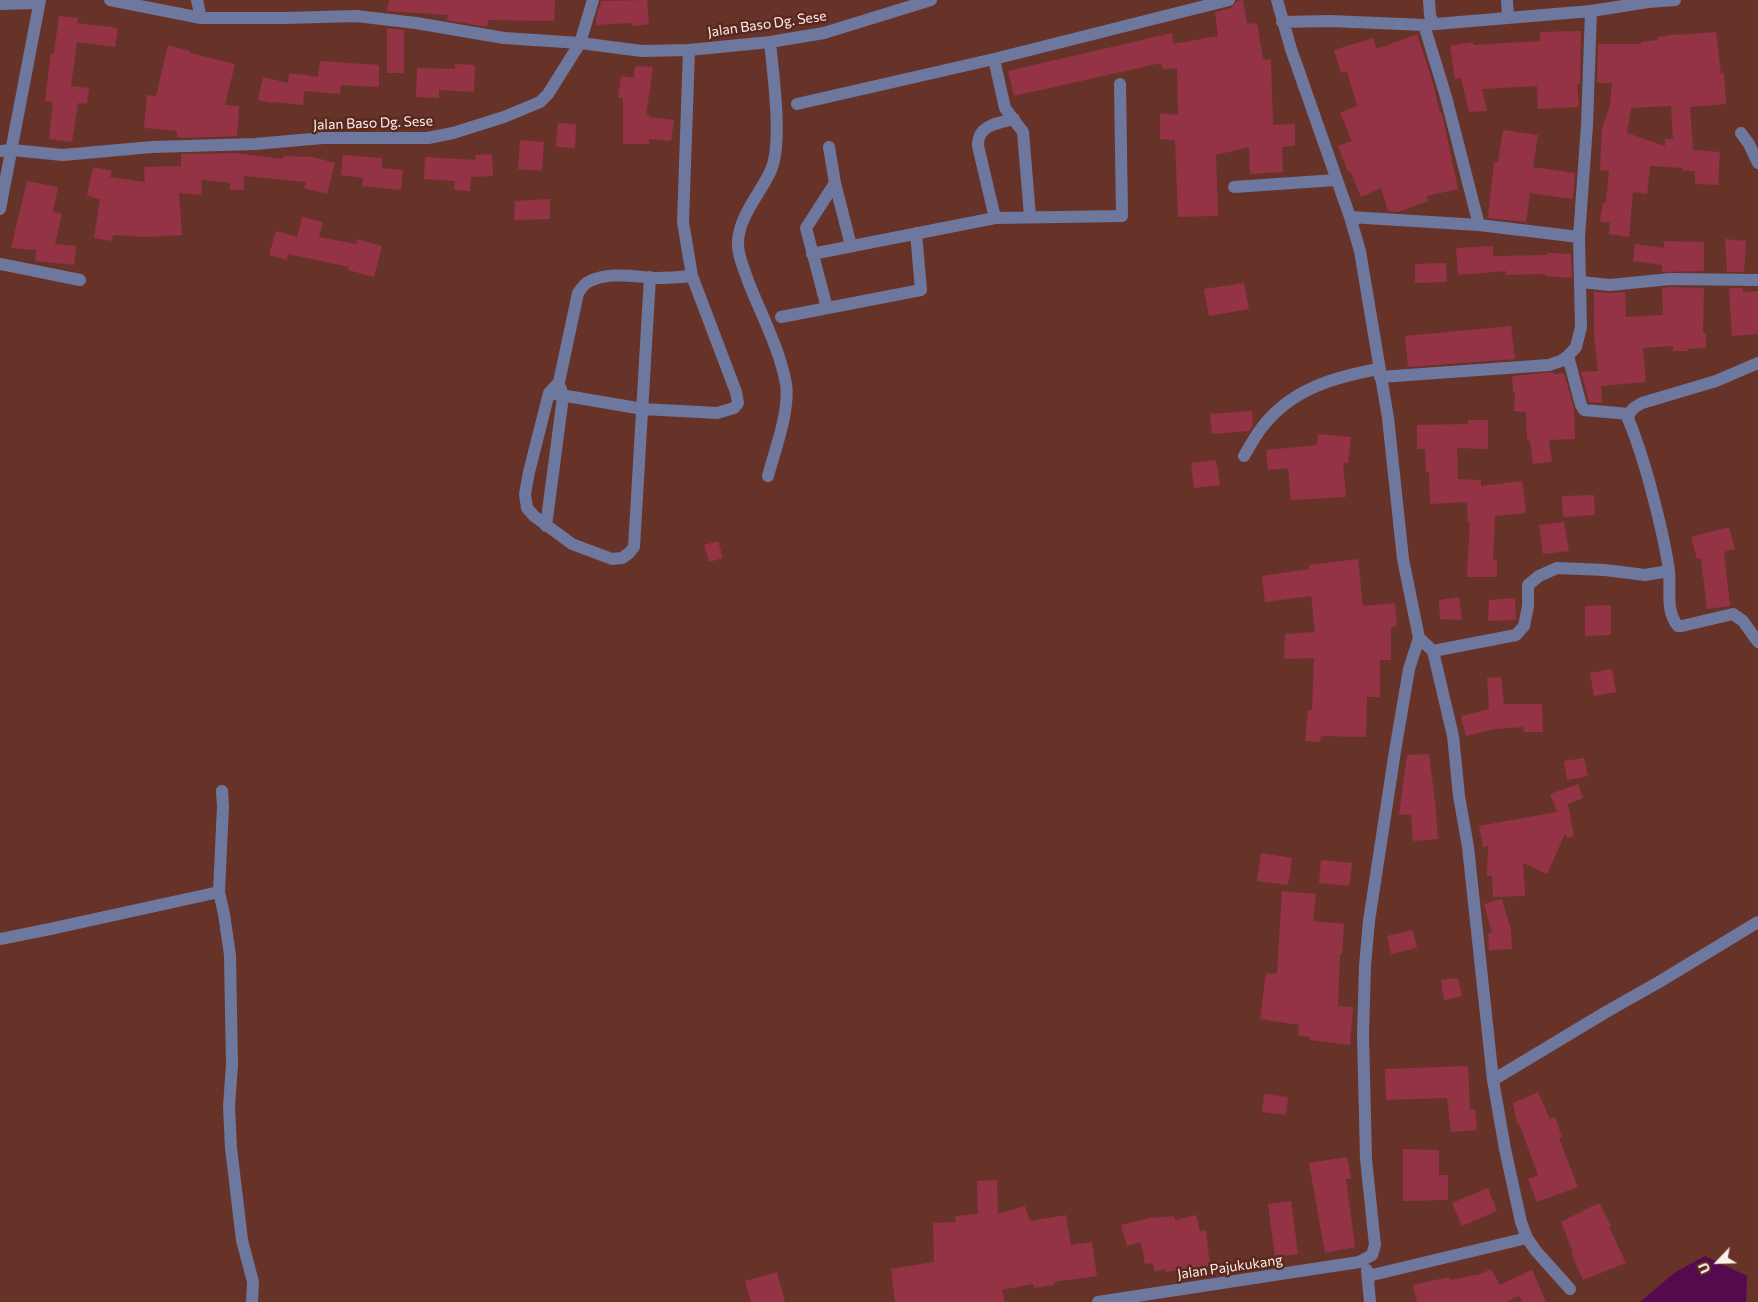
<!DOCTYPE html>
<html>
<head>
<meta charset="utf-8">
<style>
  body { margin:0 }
  #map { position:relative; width:1758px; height:1302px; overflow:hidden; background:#673329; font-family:Commissioner,sans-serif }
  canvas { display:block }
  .north { position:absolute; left:1693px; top:1237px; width:50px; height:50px; -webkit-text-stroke:4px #5b281e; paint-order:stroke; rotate:246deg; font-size:14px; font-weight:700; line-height:20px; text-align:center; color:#fdefec }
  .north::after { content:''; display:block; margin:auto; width:18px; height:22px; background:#fdefec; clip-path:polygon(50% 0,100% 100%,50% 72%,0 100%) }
</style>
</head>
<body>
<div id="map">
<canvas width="1758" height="1302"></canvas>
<div class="north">U</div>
</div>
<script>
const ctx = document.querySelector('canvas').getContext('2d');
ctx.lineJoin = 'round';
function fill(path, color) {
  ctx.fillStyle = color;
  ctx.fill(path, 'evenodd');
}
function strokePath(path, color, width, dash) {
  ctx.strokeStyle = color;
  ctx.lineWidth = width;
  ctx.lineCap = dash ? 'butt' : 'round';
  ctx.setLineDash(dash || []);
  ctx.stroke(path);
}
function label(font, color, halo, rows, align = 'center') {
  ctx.font = font + ' Commissioner,sans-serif';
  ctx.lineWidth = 5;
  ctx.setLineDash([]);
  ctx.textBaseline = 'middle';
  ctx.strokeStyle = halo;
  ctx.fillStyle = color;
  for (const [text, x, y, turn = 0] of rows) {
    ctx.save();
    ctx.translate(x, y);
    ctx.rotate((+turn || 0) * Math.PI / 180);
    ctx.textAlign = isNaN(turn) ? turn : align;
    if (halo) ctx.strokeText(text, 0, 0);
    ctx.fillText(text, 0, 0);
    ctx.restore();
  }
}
fill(new Path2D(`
  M 1705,1256 L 1747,1276 L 1746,1302 L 1640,1302 L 1674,1273 Z`), '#550a4e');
fill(new Path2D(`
  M 389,0 L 555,0 L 554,21 L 488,20 L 487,27 L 447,20 L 448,15 L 387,11 Z
  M 647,0 L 649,24 L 633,26 L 632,23 L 596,25 L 596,18 L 601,1 Z
  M 1243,0 L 1247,24 L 1257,23 L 1263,59 L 1271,60 L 1273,125 L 1295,124 L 1295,146 L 1282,147 L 1283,172 L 1250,174 L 1249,147 L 1216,155 L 1218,216 L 1178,217 L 1175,140 L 1160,139 L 1160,113 L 1178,115 L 1177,68 L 1163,69 L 1161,63 L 1014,96 L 1008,71 L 1172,33 L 1173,44 L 1218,36 L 1215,12 L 1231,8 L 1237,1 Z
  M 59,16 L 78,18 L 77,23 L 118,28 L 115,47 L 77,42 L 71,86 L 89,88 L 87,104 L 78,103 L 72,142 L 49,139 L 53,102 L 45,101 L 51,53 L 54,53 Z
  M 387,28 L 404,30 L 404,73 L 387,73 Z
  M 1581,31 L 1580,84 L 1577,84 L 1579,107 L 1538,109 L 1537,86 L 1482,89 L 1487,111 L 1469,112 L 1461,78 L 1455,79 L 1450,46 L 1473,42 L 1473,45 L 1540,41 L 1540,32 Z
  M 1716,32 L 1721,74 L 1724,73 L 1726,104 L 1690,107 L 1693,150 L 1720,152 L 1718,185 L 1695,184 L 1695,171 L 1682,170 L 1683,168 L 1650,166 L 1647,194 L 1633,192 L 1629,237 L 1609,234 L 1610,223 L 1600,221 L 1603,203 L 1606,203 L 1609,171 L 1600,170 L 1602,128 L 1610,105 L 1612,83 L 1597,83 L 1598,44 L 1641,44 L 1641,42 L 1658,40 L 1657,37 L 1678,34 L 1678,35 ZM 1671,106 L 1673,139 L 1665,139 L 1665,146 L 1627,133 L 1631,108 Z
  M 1417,34 L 1433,83 L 1440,113 L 1442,113 L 1458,189 L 1427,196 L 1428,201 L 1398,212 L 1388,211 L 1381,188 L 1361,197 L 1350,171 L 1348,172 L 1338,146 L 1352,141 L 1340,113 L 1357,106 L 1347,71 L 1341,73 L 1334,50 L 1373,38 L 1377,49 Z
  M 168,45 L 190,51 L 190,53 L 235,64 L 225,105 L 239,106 L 237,136 L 182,138 L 177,137 L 177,131 L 144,128 L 147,95 L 156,96 Z
  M 320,61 L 379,65 L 379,87 L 341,85 L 340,94 L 304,91 L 303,105 L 273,102 L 272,103 L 258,100 L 263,77 L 288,83 L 289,73 L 318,77 Z
  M 455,64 L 475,65 L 474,92 L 439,90 L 439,98 L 416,97 L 417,68 L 455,69 Z
  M 635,66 L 653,67 L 646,115 L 649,115 L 649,117 L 674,120 L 671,141 L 649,139 L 649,144 L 623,144 L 623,98 L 618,98 L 621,76 L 634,78 Z
  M 558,123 L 576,124 L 575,148 L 556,147 Z
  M 1503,130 L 1538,135 L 1533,167 L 1575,173 L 1573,199 L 1530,193 L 1526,222 L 1488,218 L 1494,162 L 1498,162 Z
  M 520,140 L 544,142 L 542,171 L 518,169 Z
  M 236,153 L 283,159 L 283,156 L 313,157 L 335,163 L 327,194 L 304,188 L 306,182 L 244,176 L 244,190 L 230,190 L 230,183 L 202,180 L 201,195 L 179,193 L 182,235 L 147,237 L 113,235 L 112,241 L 94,238 L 100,199 L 87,196 L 93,167 L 112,171 L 110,177 L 145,182 L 144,167 L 181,166 L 181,154 Z
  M 492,154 L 493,176 L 471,177 L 470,191 L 454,190 L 455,181 L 424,179 L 425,157 L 476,160 L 475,155 Z
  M 343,155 L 382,158 L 382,168 L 403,170 L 401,190 L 362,186 L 363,178 L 341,175 Z
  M 27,181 L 58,187 L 53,212 L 62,214 L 55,244 L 76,246 L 74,265 L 35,261 L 36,250 L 11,248 Z
  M 550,199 L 550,219 L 514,220 L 515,201 Z
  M 302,217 L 323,222 L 319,237 L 356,244 L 357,239 L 382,246 L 374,277 L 348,270 L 349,267 L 288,254 L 287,260 L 269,255 L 276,231 L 297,237 Z
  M 1725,239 L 1746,241 L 1744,272 L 1727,272 Z
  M 1664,241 L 1704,242 L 1704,271 L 1662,272 L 1662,265 L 1633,261 L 1635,244 L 1664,248 Z
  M 1493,246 L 1493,256 L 1547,255 L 1547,253 L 1571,254 L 1572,278 L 1545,276 L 1545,274 L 1506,275 L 1506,271 L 1458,275 L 1456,248 Z
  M 1446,263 L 1447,282 L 1415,283 L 1415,264 Z
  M 1244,283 L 1249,309 L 1209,316 L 1204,289 Z
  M 1670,287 L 1704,288 L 1703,333 L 1706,333 L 1706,348 L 1687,349 L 1688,351 L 1673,351 L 1673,346 L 1643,348 L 1646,382 L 1601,386 L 1602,403 L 1589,402 L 1581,372 L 1598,371 L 1594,334 L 1594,292 L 1611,293 L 1625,292 L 1626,317 L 1663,315 L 1662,288 Z
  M 1729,288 L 1743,288 L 1743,292 L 1758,291 L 1758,334 L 1732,336 Z
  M 1511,326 L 1515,359 L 1408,367 L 1405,336 Z
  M 1553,372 L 1553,374 L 1564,373 L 1574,408 L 1575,439 L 1549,440 L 1552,462 L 1533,464 L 1530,440 L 1527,441 L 1526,412 L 1514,411 L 1515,392 L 1513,392 L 1512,376 Z
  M 1252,411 L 1253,426 L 1249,431 L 1212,434 L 1210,414 Z
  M 1468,420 L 1488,420 L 1488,449 L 1457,448 L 1458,479 L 1481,480 L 1481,486 L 1522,481 L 1526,513 L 1495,516 L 1493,560 L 1497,560 L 1497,577 L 1467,577 L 1470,522 L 1468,522 L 1467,502 L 1430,504 L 1429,472 L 1426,472 L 1425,449 L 1417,449 L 1417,425 L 1468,424 Z
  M 1318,434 L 1351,437 L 1348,463 L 1343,463 L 1346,497 L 1291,500 L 1288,468 L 1268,470 L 1266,450 L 1317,445 Z
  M 1216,460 L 1220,485 L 1194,488 L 1191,463 Z
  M 1594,495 L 1595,515 L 1563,517 L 1562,496 Z
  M 1564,522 L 1569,551 L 1543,554 L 1539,525 Z
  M 1729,527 L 1735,549 L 1724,552 L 1730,606 L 1707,609 L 1701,558 L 1697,559 L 1691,537 Z
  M 718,541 L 723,558 L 709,562 L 704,545 Z
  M 1358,559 L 1363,606 L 1395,603 L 1397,626 L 1391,627 L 1391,660 L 1380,660 L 1380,697 L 1367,697 L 1366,737 L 1321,736 L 1320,742 L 1305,741 L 1308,710 L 1312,710 L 1314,658 L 1284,659 L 1285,634 L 1315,632 L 1311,596 L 1265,602 L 1262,576 L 1309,569 L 1309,565 Z
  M 1459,597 L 1462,620 L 1440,619 L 1439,600 Z
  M 1515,598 L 1516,620 L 1488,621 L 1489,600 Z
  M 1611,605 L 1611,635 L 1585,636 L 1585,606 Z
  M 1612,669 L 1616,692 L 1594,696 L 1590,673 Z
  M 1501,677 L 1504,704 L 1542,704 L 1543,732 L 1524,732 L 1523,727 L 1494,729 L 1466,736 L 1461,716 L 1489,709 L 1487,678 Z
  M 1429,754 L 1436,810 L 1438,839 L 1413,841 L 1411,814 L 1399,815 L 1407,755 Z
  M 1584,758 L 1588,776 L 1567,780 L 1564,761 Z
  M 1578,784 L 1583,798 L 1568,804 L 1574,836 L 1567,838 L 1565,834 L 1547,874 L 1523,863 L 1525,896 L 1493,897 L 1492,876 L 1487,876 L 1488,846 L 1483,847 L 1479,826 L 1557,812 L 1550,794 Z
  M 1261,853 L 1292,858 L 1288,885 L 1257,881 Z
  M 1321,860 L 1352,863 L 1349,886 L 1319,883 Z
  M 1282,891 L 1316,894 L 1313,921 L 1344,924 L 1342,954 L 1340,954 L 1338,1006 L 1353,1007 L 1350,1045 L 1310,1040 L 1310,1037 L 1298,1036 L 1299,1025 L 1260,1019 L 1266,973 L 1277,974 Z
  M 1502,899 L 1511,930 L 1512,949 L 1489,950 L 1488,933 L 1492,933 L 1484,904 Z
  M 1413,930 L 1417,948 L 1391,954 L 1387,936 Z
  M 1458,978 L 1462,996 L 1444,1000 L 1441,980 Z
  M 1468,1066 L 1470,1110 L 1475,1109 L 1477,1130 L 1451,1132 L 1447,1098 L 1386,1100 L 1385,1069 Z
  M 1538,1092 L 1550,1119 L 1555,1117 L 1562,1137 L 1559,1138 L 1578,1187 L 1537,1202 L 1528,1179 L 1538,1175 L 1519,1123 L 1517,1124 L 1513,1103 Z
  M 1264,1094 L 1288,1097 L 1286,1115 L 1262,1112 Z
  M 1403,1149 L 1439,1150 L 1439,1175 L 1448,1175 L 1448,1200 L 1403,1201 Z
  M 1347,1157 L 1351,1179 L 1346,1179 L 1355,1247 L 1325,1253 L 1309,1163 Z
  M 997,1180 L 998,1214 L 1025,1206 L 1030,1221 L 1066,1215 L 1071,1245 L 1092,1242 L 1097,1276 L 1054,1282 L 1054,1285 L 1034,1288 L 1033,1284 L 1002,1290 L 1005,1302 L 895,1302 L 891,1269 L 934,1262 L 933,1223 L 956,1222 L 955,1216 L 978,1214 L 977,1181 Z
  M 1488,1188 L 1497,1211 L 1462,1226 L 1452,1203 Z
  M 1291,1201 L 1298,1254 L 1275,1257 L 1268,1204 Z
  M 1599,1203 L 1611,1226 L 1609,1227 L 1626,1263 L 1583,1280 L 1571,1253 L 1573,1252 L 1561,1222 Z
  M 1196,1215 L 1200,1231 L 1206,1230 L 1210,1266 L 1165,1272 L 1165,1269 L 1155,1272 L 1153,1263 L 1145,1264 L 1141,1242 L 1127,1246 L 1121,1225 L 1154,1217 L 1154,1218 L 1174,1216 L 1175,1220 Z
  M 1491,1269 L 1500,1285 L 1532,1270 L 1546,1302 L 1522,1302 L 1519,1296 L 1506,1302 L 1417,1302 L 1413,1285 L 1449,1277 L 1450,1280 L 1481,1274 Z
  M 777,1272 L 785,1302 L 751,1302 L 745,1281 Z`), '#943345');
strokePath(new Path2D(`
  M 110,0 L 201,18 L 285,18 L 356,16 L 416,23 L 504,38 L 580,43 L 593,0
  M 197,0 L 201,18
  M 1429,0 L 1430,15 L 1433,24
  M 1507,0 L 1508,18
  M 0,4 L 39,3
  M 1282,22 L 1330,21 L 1424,25 L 1591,11 L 1648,2 L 1675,0
  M 1424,25 L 1446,97 L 1479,225 L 1579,237
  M 994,59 L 1005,108 L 1023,132 L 1030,216
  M 797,104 L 994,59 L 1229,0
  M 1741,133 L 1749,144 L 1758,163
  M 0,151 L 12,150 L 63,155 L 152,147 L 255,144 L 323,138 L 428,138 L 453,133 L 504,117 L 540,102 L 548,94 L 580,43 L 642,51 L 689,50 L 770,42 L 824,33 L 931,0
  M 835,183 L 851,246
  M 1234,187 L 1336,180
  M 0,209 L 40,0
  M 1350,217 L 1479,225
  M 995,218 L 978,146 C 977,125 998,123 1014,119
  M 812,254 L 995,218 L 1122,216 L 1120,84
  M 0,264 L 80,280
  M 650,277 L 634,547 L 629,553 L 622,558 L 612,559 L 572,544 L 534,516 L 527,508 L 525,494 L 529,472 L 549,393 L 559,382 L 578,293 C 581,289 584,284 588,282 C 609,271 635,277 657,278 C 669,278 681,277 692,276
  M 1581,282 L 1610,285 L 1670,279 L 1758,280
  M 827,308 L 806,228 L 835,183 L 829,147
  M 781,317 L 921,290 L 916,233
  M 1568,356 L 1581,405 L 1584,410 L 1629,414
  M 1758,363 L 1716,381 L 1642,403 C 1635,407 1629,410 1628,419 C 1637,439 1643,460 1649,481 C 1657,511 1665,540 1669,571 C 1671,589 1665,611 1678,626 L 1682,626 L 1733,614 L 1743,621 L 1758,642
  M 1380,377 L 1549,365 L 1561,361 L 1568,356 L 1576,347 L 1581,327 L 1579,237 L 1587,125 L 1591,11
  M 549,393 L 643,409 L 717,413 L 734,408 L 738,403 L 736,392 L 692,276 L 683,222 L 689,50
  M 1244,456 C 1249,448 1254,438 1260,430 C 1289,390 1333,377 1379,369
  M 768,476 C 775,450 790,410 786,384 C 780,350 761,314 748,281 C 744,268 737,255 738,241 C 740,214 761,193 771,170 C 783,142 773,74 770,42
  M 546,526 L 563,397 L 561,389
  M 1419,638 L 1433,651 L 1453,736 L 1459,796 L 1468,847 L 1493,1080 L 1606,1012 L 1659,982 L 1758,922
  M 1433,651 L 1516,635 L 1524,626 L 1528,606 L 1528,585 L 1539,576 L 1557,568 L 1605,570 L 1645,575 L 1669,571
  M 222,791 L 223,806 L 219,892 L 224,914 L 230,955 L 232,1065 L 229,1106 L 231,1148 L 242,1240 L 253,1282 L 252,1302
  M 0,939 L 50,929 L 219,892
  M 1493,1080 L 1505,1149 L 1521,1222 L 1527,1238 L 1536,1251 L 1570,1289
  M 1367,1270 L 1370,1302
  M 1368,1276 L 1527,1238
  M 1098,1302 L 1359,1262 L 1372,1255 L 1375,1245 L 1366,1159 L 1363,1034 L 1365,966 L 1369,921 L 1395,751 L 1409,669 L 1419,638 L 1403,559 L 1388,418 L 1360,251 L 1350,217 L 1291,49 L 1277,0`), '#6e789e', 12);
label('14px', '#fdefec', '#5b281e', [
  ["Jalan Baso Dg. Sese",767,24,-8],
  ["Jalan Baso Dg. Sese",373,123,-2],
  ["Jalan Pajukukang",1230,1267,-8]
]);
</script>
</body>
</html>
